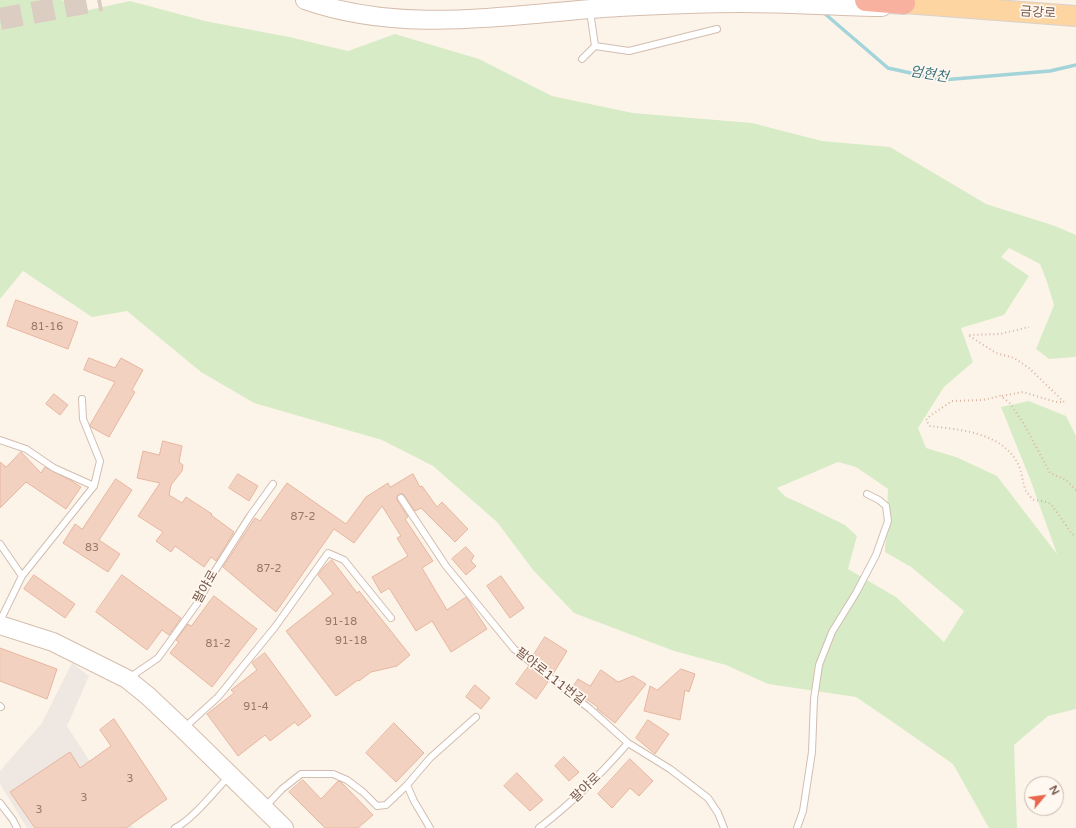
<!DOCTYPE html>
<html>
<head>
<meta charset="utf-8">
<style>
  body { margin:0 }
  #map { position:relative; width:1076px; height:828px; overflow:hidden; background:#fdf4e9; font-family:"Varela Round",sans-serif }
  canvas { display:block }
  .north { position:absolute; left:1024px; top:776px; width:40px; height:40px; box-sizing:border-box; background:#fff8f0; border:1px solid #c9b8ae; border-radius:50%; rotate:61deg; font-size:11px; font-weight:700; line-height:16px; text-align:center; color:#78594b }
  .north::after { content:''; display:block; margin:auto; width:14px; height:18px; background:#e8664c; clip-path:polygon(50% 0,100% 100%,50% 72%,0 100%) }
</style>
</head>
<body>
<div id="map">
<canvas width="1076" height="828"></canvas>
<div class="north">N</div>
</div>
<script>
const ctx = document.querySelector('canvas').getContext('2d');
ctx.lineJoin = 'round';
function fill(path, color) {
  ctx.fillStyle = color;
  ctx.fill(path, 'evenodd');
}
function strokePath(path, color, width, dash) {
  ctx.strokeStyle = color;
  ctx.lineWidth = width;
  ctx.lineCap = dash ? 'butt' : 'round';
  ctx.setLineDash(dash || []);
  ctx.stroke(path);
}
function label(font, color, halo, rows, align = 'center') {
  ctx.font = font + ' "Varela Round","Noto Sans KR",sans-serif';
  ctx.lineWidth = 3.5;
  ctx.setLineDash([]);
  ctx.textBaseline = 'middle';
  ctx.strokeStyle = halo;
  ctx.fillStyle = color;
  for (const [text, x, y, turn = 0] of rows) {
    ctx.save();
    ctx.translate(x, y);
    ctx.rotate((+turn || 0) * Math.PI / 180);
    ctx.textAlign = isNaN(turn) ? turn : align;
    if (halo) ctx.strokeText(text, 0, 0);
    ctx.fillText(text, 0, 0);
    ctx.restore();
  }
}
fill(new Path2D(`
  M 72,663 L 89,676 L 67,726 L 133,828 L 27,828 L 0,784 L 0,771 L 42,723 Z`), '#eee7e2');
fill(new Path2D(`
  M 0,0 L 61,0 L 84,11 L 130,1 L 205,21 L 289,37 L 348,51 L 395,34 L 479,59 L 552,96 L 633,113 L 752,123 L 822,141 L 890,147 L 986,204 L 1055,226 L 1076,235 L 1076,357 L 1049,359 L 1036,349 L 1054,305 L 1047,282 L 1040,264 L 1009,248 L 1001,257 L 1029,276 L 1004,315 L 961,328 L 973,362 L 944,387 L 918,428 L 926,448 L 956,457 L 997,476 L 1057,554 L 1030,479 L 1001,407 L 1029,401 L 1066,416 L 1076,436 L 1076,709 L 1048,716 L 1014,745 L 1017,828 L 989,828 L 953,764 L 897,725 L 856,697 L 768,684 L 726,665 L 674,651 L 574,613 L 533,570 L 497,522 L 433,466 L 382,440 L 254,403 L 201,372 L 127,311 L 92,317 L 23,271 L 0,299 ZM 838,462 L 856,467 L 888,489 L 885,552 L 911,567 L 964,611 L 944,642 L 896,597 L 848,569 L 857,536 L 845,525 L 802,504 L 786,497 L 777,488 Z`), '#d7ecc6');
strokePath(new Path2D(`
  M 824,13 L 888,68 L 942,80 L 1050,71 L 1076,65`), '#a2d4da', 3.5);
const building = new Path2D(`
  M 16,300 L 78,322 L 68,349 L 7,326 Z
  M 89,358 L 115,368 L 121,358 L 143,370 L 132,390 L 135,392 L 109,437 L 91,427 L 90,425 L 115,382 L 84,370 Z
  M 54,394 L 68,405 L 60,415 L 46,404 Z
  M 163,441 L 182,446 L 179,462 L 183,465 L 182,471 L 171,485 L 169,495 L 182,503 L 186,497 L 212,514 L 211,515 L 234,532 L 216,561 L 211,557 L 204,567 L 175,546 L 171,552 L 156,541 L 163,532 L 138,516 L 160,483 L 137,478 L 143,451 L 159,455 Z
  M 21,452 L 41,473 L 45,467 L 70,480 L 81,487 L 66,509 L 26,482 L 0,508 L 0,462 L 6,467 Z
  M 238,474 L 258,486 L 249,501 L 229,488 Z
  M 413,474 L 420,487 L 422,486 L 437,507 L 442,502 L 468,529 L 455,542 L 421,508 L 415,511 L 403,494 L 400,494 L 397,496 L 397,500 L 408,517 L 405,519 L 433,561 L 422,568 L 447,610 L 466,597 L 487,629 L 451,652 L 432,621 L 416,631 L 389,588 L 381,593 L 372,577 L 408,556 L 397,538 L 401,536 L 382,506 L 354,543 L 334,529 L 276,612 L 223,567 L 255,518 L 260,521 L 287,483 L 346,524 L 366,497 L 388,483 L 390,487 Z
  M 116,479 L 132,490 L 99,540 L 120,554 L 108,572 L 63,543 L 75,524 L 82,529 Z
  M 466,547 L 474,556 L 471,561 L 476,566 L 466,575 L 452,559 Z
  M 332,560 L 357,593 L 359,591 L 410,655 L 397,666 L 371,672 L 359,681 L 358,680 L 336,696 L 286,631 L 333,594 L 318,575 L 324,567 Z
  M 34,575 L 75,604 L 65,618 L 24,589 Z
  M 122,575 L 181,618 L 169,635 L 162,630 L 147,650 L 96,612 Z
  M 501,576 L 524,608 L 510,618 L 487,586 Z
  M 214,596 L 257,629 L 212,687 L 170,653 L 179,642 L 176,640 L 188,624 L 191,626 Z
  M 545,637 L 567,651 L 553,674 L 532,658 Z
  M 0,648 L 57,669 L 47,699 L 0,681 Z
  M 265,653 L 311,716 L 298,726 L 295,722 L 270,741 L 265,735 L 238,756 L 207,714 L 234,693 L 231,690 L 257,670 L 252,663 Z
  M 529,666 L 548,682 L 536,699 L 516,684 Z
  M 681,669 L 695,674 L 689,692 L 685,690 L 680,720 L 644,711 L 650,686 L 657,690 Z
  M 601,670 L 618,682 L 633,676 L 646,684 L 615,723 L 597,709 L 598,707 L 571,689 L 578,679 L 590,686 Z
  M 475,685 L 490,698 L 481,709 L 466,697 Z
  M 114,719 L 167,799 L 126,828 L 35,828 L 10,792 L 70,752 L 80,768 L 111,746 L 100,730 Z
  M 648,720 L 669,734 L 655,754 L 636,738 Z
  M 394,723 L 424,753 L 396,782 L 366,753 Z
  M 564,757 L 579,772 L 569,781 L 555,766 Z
  M 630,759 L 653,781 L 639,796 L 630,788 L 612,808 L 598,794 Z
  M 517,773 L 543,800 L 530,811 L 504,786 Z
  M 303,780 L 321,799 L 338,781 L 341,782 L 373,815 L 358,828 L 325,828 L 289,792 Z`);
fill(building, '#f3d1c0');
strokePath(building, '#e6b69f', 1);
strokePath(new Path2D(`
  M 0,19 L 101,0`), '#dccdc2', 22, [22, 11]);
const lane = new Path2D(`
  M 590,11 L 595,46 L 629,51 L 717,29
  M 582,59 L 595,46
  M 0,440 L 26,449 L 54,468 L 94,486
  M 401,498 L 446,566 L 514,649 L 590,709 L 628,743 L 670,769 L 708,798 L 718,813 L 724,828
  M 0,544 L 22,576
  M 0,621 L 22,576 L 94,486 L 100,461 L 83,419 L 82,399
  M 129,678 L 158,658 L 199,601 L 213,574 L 250,516 L 273,484
  M 0,706 L 1,707
  M 184,728 L 218,697 L 275,627 L 328,553 L 344,560 L 391,618
  M 0,803 L 13,820 L 17,828
  M 265,807 L 282,789 L 301,774 L 333,774 L 347,780 L 363,792 L 377,806 L 386,805 L 407,785
  M 175,828 C 191,821 216,790 229,776
  M 430,828 L 414,801 L 407,785 L 430,758 L 476,717
  M 539,828 C 572,803 601,774 628,743
  M 797,828 L 803,811 L 812,752 L 814,699 L 819,665 L 832,632 L 856,593 L 876,555 L 888,521 L 886,506 L 879,500 L 867,494`);
const secondary = new Path2D(`
  M 305,0 C 407,36 514,13 619,7 C 659,5 700,3 740,3 C 787,3 834,6 882,7
  M 0,625 L 53,642 L 127,679 L 148,696 L 183,729 L 284,828`);
const primary = new Path2D(`
  M 904,3 L 1076,16`);
const highway = new Path2D(`
  M 866,0 L 904,3`);
strokePath(lane, '#d2bdb0', 8);
strokePath(secondary, '#d5bdad', 20);
strokePath(primary, '#d9d1cd', 22);
strokePath(highway, '#d9d1cd', 24);
strokePath(new Path2D(`
  M 1002,396 L 1023,392 L 1056,402 L 1064,402 L 1029,368 L 1014,358 L 996,353 L 968,335 L 1000,334 L 1029,327
  M 1076,490 L 1066,480 L 1050,473 L 1024,424 L 1009,402 L 1000,396 L 983,400 L 952,401 L 930,416 L 926,420 L 930,426 C 960,430 1000,432 1017,462 C 1022,470 1022,482 1026,491 C 1028,494 1031,498 1034,500 L 1043,501 L 1051,504 L 1072,534 L 1076,536`), '#d9b4a2', 2, [1, 3]);
strokePath(lane, '#fff', 6);
strokePath(secondary, '#fff', 18);
strokePath(primary, '#fcd5a1', 20);
strokePath(highway, '#f8b19f', 22);
label('11px', '#977768', null, [
  ["81-16",47,327],
  ["87-2",303,517],
  ["83",92,548],
  ["87-2",269,569],
  ["91-18",341,622],
  ["91-18",351,641],
  ["81-2",218,644],
  ["91-4",256,707],
  ["3",130,779],
  ["3",84,798],
  ["3",39,810]
]);
label('13px', '#78594b', '#fff8f0', [
  ["금강로",1038,13,4],
  ["팔야로",206,587,-61],
  ["팔야로111번길",550,677,38],
  ["팔야로",586,788,-44]
]);
label('italic 14px', '#3e767e', '#fff8f0', [
  ["엄현천",929,75,9]
]);
</script>
</body>
</html>
